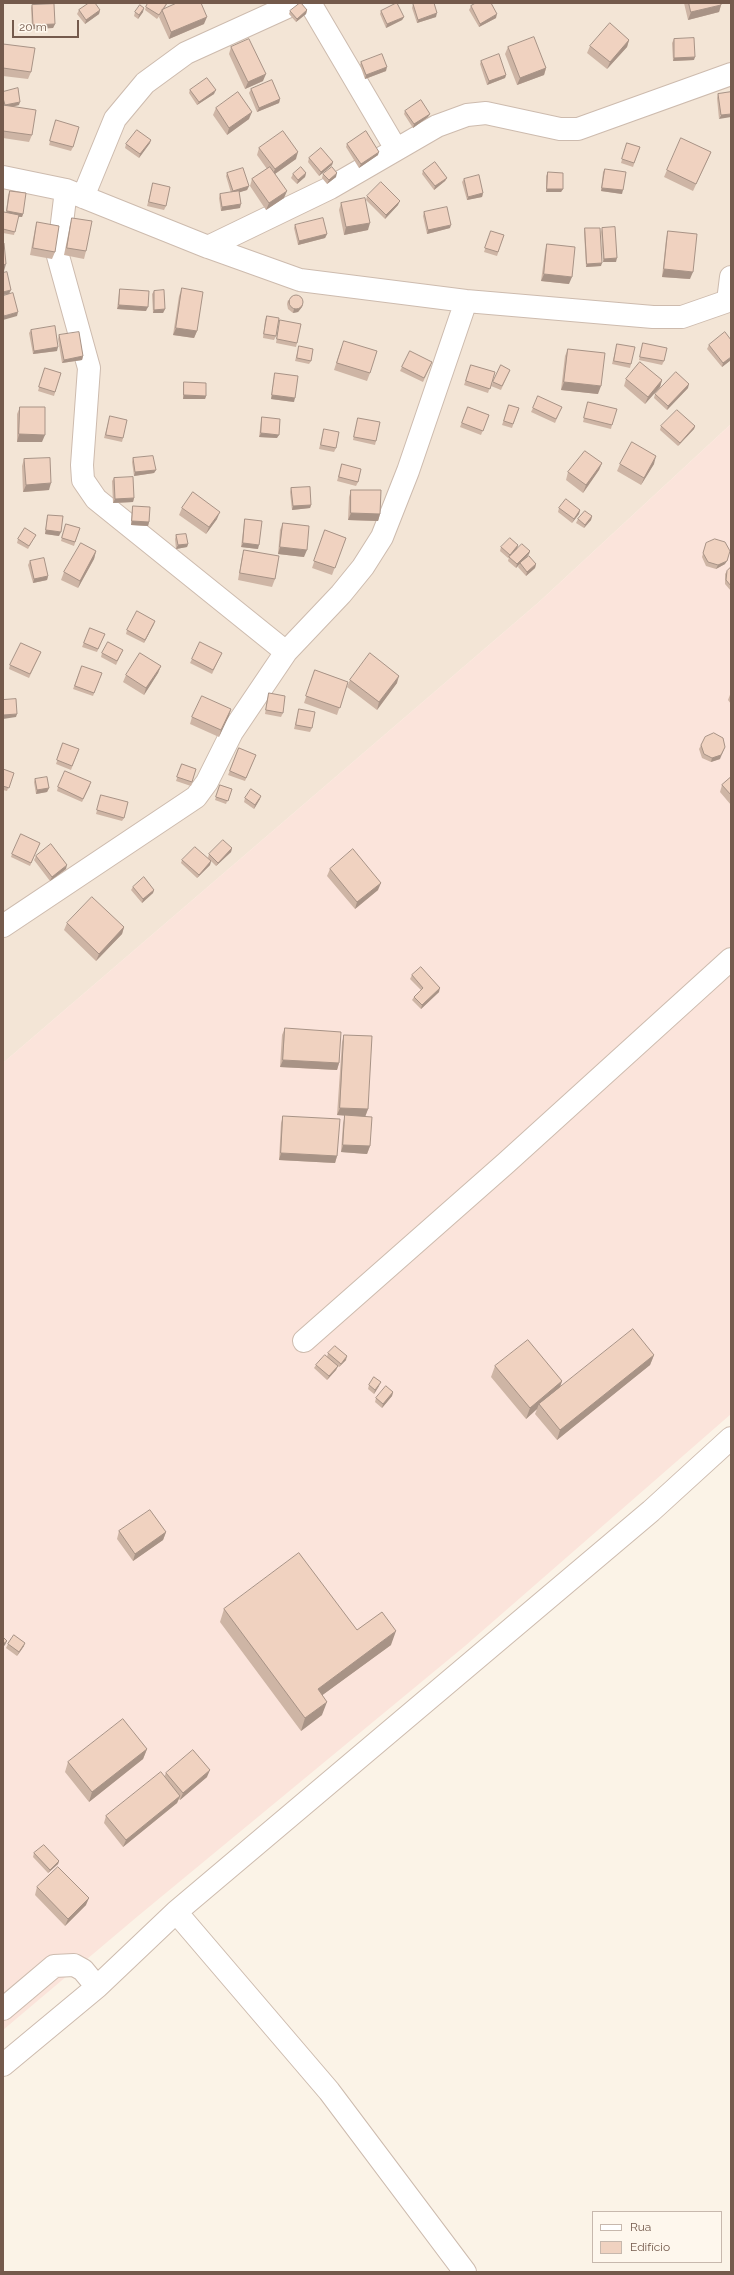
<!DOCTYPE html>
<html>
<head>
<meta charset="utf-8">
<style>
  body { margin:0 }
  #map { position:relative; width:734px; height:2275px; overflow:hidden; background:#fbf3e7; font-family:Raleway,sans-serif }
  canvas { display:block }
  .frame { position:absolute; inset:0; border:4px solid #745a4c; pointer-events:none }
  .legend { position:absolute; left:592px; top:2211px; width:130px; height:52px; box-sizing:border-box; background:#fef7ed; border:1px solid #c7b8ad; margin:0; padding:5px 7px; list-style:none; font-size:12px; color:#745a4c }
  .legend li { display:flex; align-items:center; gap:8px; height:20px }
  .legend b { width:20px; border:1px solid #c7b8ad }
  .scale { position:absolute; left:12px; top:20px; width:67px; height:18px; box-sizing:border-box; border:2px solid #745a4c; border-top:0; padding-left:5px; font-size:12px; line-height:14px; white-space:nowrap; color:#745a4c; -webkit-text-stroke:3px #fef7ed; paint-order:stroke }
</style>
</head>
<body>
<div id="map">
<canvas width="734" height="2275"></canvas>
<div class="frame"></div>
<ul class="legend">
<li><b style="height:5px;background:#fff"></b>Rua</li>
<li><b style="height:11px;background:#f0d2c0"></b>Edifício</li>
</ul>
<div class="scale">20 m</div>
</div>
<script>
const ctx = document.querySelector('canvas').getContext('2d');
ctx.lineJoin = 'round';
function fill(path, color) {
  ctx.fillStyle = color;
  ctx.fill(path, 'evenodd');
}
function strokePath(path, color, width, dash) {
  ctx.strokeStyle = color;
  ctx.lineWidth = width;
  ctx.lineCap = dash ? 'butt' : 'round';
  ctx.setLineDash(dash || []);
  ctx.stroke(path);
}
fill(new Path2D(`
  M 3,3 L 731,3 L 731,424 L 539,602 L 3,1063 Z`), '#f3e5d6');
fill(new Path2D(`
  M 731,424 L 731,1414 L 465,1646 L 138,1916 L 3,2030 L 3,1063 L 539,602 Z`), '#fbe4db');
const minor = new Path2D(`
  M 310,3 L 396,149
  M 3,177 L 66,190 L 208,247 L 300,280 L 466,301 L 653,317 L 682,317 L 728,301 L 731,277
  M 66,190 L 58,256 L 89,368 L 82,465 L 83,480 L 96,499 L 286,652
  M 83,197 L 115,119 L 145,83 L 186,53 L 296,3
  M 208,247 L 330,188 L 437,126 L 467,115 L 486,113 L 560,129 L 578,129 L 731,74
  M 3,926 L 196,797 L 207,782 L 232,732 L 286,652 L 341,594 L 363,567 L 382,537 L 408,471 L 466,301
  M 304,1341 L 506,1163 L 731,959
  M 176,1912 L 329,2091 L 465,2272
  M 3,2009 L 54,1966 L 74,1965 L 83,1970 L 97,1987
  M 3,2065 L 97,1987 L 176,1912 L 651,1511 L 731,1438`);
strokePath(minor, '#cdbbae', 24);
strokePath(minor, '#fff', 22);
fill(new Path2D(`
  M 684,3 L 721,3 L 721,5 L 719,12 L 688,20 Z
  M 167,4 L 164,9 L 204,24 L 169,39 L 159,17 L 160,15 L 157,19 L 145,10 L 146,7 Z
  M 413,4 L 436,17 L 417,23 L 412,8 Z
  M 32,5 L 55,24 L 53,28 L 32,29 L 31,8 Z
  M 471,6 L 496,18 L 479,27 L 469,10 Z
  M 79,10 L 100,10 L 99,14 L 85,24 L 77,14 Z
  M 307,10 L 306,14 L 296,22 L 289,14 L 290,11 Z
  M 381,11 L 404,17 L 402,20 L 386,28 L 380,14 Z
  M 135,12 L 143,12 L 138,19 L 134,16 Z
  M 674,39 L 694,60 L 673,61 L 672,43 Z
  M 629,40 L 627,47 L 607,69 L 587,53 L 590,46 Z
  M 3,44 L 31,72 L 28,79 L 3,76 Z
  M 231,47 L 263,81 L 245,89 L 229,54 Z
  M 508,47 L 546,68 L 544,75 L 517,85 L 505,54 Z
  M 481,61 L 506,75 L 505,78 L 487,85 L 480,64 Z
  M 361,62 L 386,71 L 365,79 L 360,65 Z
  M 251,89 L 280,99 L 279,103 L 257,112 L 249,93 Z
  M 190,90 L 214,94 L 197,105 L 189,93 Z
  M 3,92 L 19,105 L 14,106 L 32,135 L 29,142 L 3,138 Z
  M 731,92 L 719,119 L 717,98 L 718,94 Z
  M 216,108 L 249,119 L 227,135 L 213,115 Z
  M 405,111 L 428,117 L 413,128 L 404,114 Z
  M 56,120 L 73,147 L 71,151 L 49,145 Z
  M 150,143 L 139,158 L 125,148 L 126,144 Z
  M 627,143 L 640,147 L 633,167 L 621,163 Z
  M 347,144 L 378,155 L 359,168 L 346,147 Z
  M 259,148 L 296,159 L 275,174 L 284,198 L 266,210 L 250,186 L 252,179 L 267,169 L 257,155 Z
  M 711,152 L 708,159 L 693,191 L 664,177 L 667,170 Z
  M 309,158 L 333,162 L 332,165 L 319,176 L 308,162 Z
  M 605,169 L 622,194 L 601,191 L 603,172 Z
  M 423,171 L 447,178 L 445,181 L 434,190 L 422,174 Z
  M 548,172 L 563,189 L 561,192 L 546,192 L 546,176 Z
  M 227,173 L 249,186 L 247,190 L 239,192 L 240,208 L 221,211 L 219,198 L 220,194 L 231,193 L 226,176 Z
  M 306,173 L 305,177 L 297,184 L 291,178 L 293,174 Z
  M 323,174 L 336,177 L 327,184 L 322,178 Z
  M 464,179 L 483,193 L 482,197 L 467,200 L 462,182 Z
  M 153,183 L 166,206 L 164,210 L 147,206 Z
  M 10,191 L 23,214 L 22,217 L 18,217 L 14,235 L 3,233 L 3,215 L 4,212 L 6,213 L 8,195 Z
  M 367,196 L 398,205 L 385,219 L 366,200 Z
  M 341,203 L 368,230 L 344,235 L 339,210 Z
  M 424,212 L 450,228 L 427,234 L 423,216 Z
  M 72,218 L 86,251 L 84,259 L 64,255 L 70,225 Z
  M 37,222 L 55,252 L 52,259 L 30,255 L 35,229 Z
  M 295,225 L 327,234 L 325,238 L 298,245 L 294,228 Z
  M 585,228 L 601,266 L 586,267 L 584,232 Z
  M 602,228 L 616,262 L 603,262 L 601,232 Z
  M 491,231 L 504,235 L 497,256 L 484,252 Z
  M 668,231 L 690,279 L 662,277 L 666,239 Z
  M 547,244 L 569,284 L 541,281 L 545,251 Z
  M 182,288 L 197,331 L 194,338 L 173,335 L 179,296 Z
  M 120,289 L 146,311 L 117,309 L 119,293 Z
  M 154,291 L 165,309 L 163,313 L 153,313 L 152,294 Z
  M 288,300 L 303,304 L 302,307 L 298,312 L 293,313 L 288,309 L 287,304 Z
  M 267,316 L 276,336 L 274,340 L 263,338 L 265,320 Z
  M 280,320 L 297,343 L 296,347 L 276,343 L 279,324 Z
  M 31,330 L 57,351 L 33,354 L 29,333 Z
  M 59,335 L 83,356 L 82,360 L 62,363 L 58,339 Z
  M 643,343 L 664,361 L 662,365 L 639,360 Z
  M 617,344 L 631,364 L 630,368 L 612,364 Z
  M 709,345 L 731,360 L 722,367 L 707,349 Z
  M 299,346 L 311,361 L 309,364 L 295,361 Z
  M 341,348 L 370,373 L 367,381 L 334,370 Z
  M 568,349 L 598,394 L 561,390 L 565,356 Z
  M 431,365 L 423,382 L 400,371 L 402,367 Z
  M 471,365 L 495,372 L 488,393 L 464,385 Z
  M 45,368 L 61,373 L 54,396 L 38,391 Z
  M 510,370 L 501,390 L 491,386 L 493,382 Z
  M 275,373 L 294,402 L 271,399 L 274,377 Z
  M 626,379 L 662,380 L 660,387 L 645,404 L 624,386 Z
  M 184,382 L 206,396 L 205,399 L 183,399 L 183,386 Z
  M 688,388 L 667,410 L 654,398 L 655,394 Z
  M 588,402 L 612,425 L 611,429 L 583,422 Z
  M 509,405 L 519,408 L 512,428 L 502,425 Z
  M 20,407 L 42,442 L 17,442 L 17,414 Z
  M 468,407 L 489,415 L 481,435 L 460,427 Z
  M 562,407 L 555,423 L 531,412 L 533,408 Z
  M 110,416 L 123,438 L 122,442 L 104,438 Z
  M 262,417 L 277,438 L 259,437 L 261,421 Z
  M 358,418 L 376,441 L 375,445 L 353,440 Z
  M 661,426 L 695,426 L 694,429 L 678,446 L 660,430 Z
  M 324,429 L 336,448 L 334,452 L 319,449 Z
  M 133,458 L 156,470 L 154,473 L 134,476 L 132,462 Z
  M 24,459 L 49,490 L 23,492 L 22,466 Z
  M 602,463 L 599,470 L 583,493 L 566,480 L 568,472 Z
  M 342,464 L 358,482 L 356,486 L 337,481 Z
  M 620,464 L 654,464 L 641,485 L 617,471 Z
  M 114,478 L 134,498 L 133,502 L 113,503 L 112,481 Z
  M 291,488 L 311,505 L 310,508 L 292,510 L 290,492 Z
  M 351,490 L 380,514 L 378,521 L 348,520 L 349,497 Z
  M 133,506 L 149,522 L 148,526 L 131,525 L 132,510 Z
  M 182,508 L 217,519 L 206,534 L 179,515 Z
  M 559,508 L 580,510 L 579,514 L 572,523 L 558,512 Z
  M 48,515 L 59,536 L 45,534 L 47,518 Z
  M 592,516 L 591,520 L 584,528 L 576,523 L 578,519 Z
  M 245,519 L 258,549 L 241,547 L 244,523 Z
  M 283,523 L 304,557 L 278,554 L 280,530 Z
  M 66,524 L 80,528 L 74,546 L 61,541 Z
  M 325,530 L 346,538 L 332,575 L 312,568 Z
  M 36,535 L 34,538 L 28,549 L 17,543 L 18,539 Z
  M 176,535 L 188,544 L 187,547 L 176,549 L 175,539 Z
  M 706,543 L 725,564 L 716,569 L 706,566 L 702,557 Z
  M 518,545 L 517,549 L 512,554 L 530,551 L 529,554 L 521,563 L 536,564 L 535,568 L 526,576 L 518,567 L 520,564 L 516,568 L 508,561 L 509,557 L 508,558 L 500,551 L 501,547 Z
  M 244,550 L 275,579 L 272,587 L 238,580 L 242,557 Z
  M 96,551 L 94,559 L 78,588 L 61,580 L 64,572 Z
  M 30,561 L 48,576 L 47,580 L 33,583 L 28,565 Z
  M 731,567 L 731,591 L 725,584 L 725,574 L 727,571 Z
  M 154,624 L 144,643 L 126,634 L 127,630 Z
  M 90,628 L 105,634 L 97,652 L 82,647 Z
  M 123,650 L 116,665 L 101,657 L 102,653 Z
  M 41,652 L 29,678 L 9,669 L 10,665 Z
  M 222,653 L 212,674 L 190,663 L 192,659 Z
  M 82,666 L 102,673 L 93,696 L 73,689 Z
  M 161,666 L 158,673 L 144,695 L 123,682 L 126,675 Z
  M 315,670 L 348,682 L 337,715 L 304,703 Z
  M 350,680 L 397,683 L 377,710 L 347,687 Z
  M 731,692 L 731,704 L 728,700 Z
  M 269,693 L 283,713 L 281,717 L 265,714 L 268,697 Z
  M 231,709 L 219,737 L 190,724 L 192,717 Z
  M 299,709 L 312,728 L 310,732 L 294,729 Z
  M 63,743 L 79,749 L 71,770 L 56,764 Z
  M 701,745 L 720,759 L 711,762 L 702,758 L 699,749 Z
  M 239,748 L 256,755 L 245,781 L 228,775 Z
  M 182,764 L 196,769 L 191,786 L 176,781 Z
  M 3,769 L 14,773 L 7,791 L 3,790 Z
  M 731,777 L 731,805 L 720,792 L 722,785 Z
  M 35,779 L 49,788 L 47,792 L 36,794 L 34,782 Z
  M 220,785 L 232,789 L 226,804 L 215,800 Z
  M 90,786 L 82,802 L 57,791 L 58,787 Z
  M 101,795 L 124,818 L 122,821 L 96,814 Z
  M 245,798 L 260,799 L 254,809 L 244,802 Z
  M 40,843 L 30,866 L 11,857 L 12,854 Z
  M 232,848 L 231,852 L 216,866 L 208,858 L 209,854 Z
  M 36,856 L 66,869 L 50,881 L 34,860 Z
  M 182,860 L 211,861 L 210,865 L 197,878 L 181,863 Z
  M 330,869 L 378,890 L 355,909 L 327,876 Z
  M 133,887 L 154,890 L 153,893 L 142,903 L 131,890 Z
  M 67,923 L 124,927 L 122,934 L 96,961 L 64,930 Z
  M 412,975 L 439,992 L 421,1009 L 412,1000 L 414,997 L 421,990 L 410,979 Z
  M 285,1028 L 339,1063 L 337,1070 L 280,1067 L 282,1035 Z
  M 344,1035 L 368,1109 L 365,1117 L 337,1115 L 342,1042 Z
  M 345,1115 L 370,1146 L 367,1154 L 341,1152 L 343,1123 Z
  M 283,1116 L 337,1156 L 335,1163 L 279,1160 L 281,1123 Z
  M 328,1353 L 346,1360 L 339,1367 L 337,1365 L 338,1366 L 336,1370 L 327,1380 L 314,1368 L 316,1365 L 327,1357 Z
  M 654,1355 L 650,1365 L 557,1440 L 535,1414 L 537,1409 L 526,1419 L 491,1377 L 495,1366 L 562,1381 L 560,1388 Z
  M 369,1385 L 379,1386 L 374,1394 L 368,1389 Z
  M 393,1392 L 392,1396 L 382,1408 L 375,1402 L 376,1398 Z
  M 119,1531 L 166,1532 L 163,1540 L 133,1561 L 117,1539 Z
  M 224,1609 L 357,1630 L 391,1645 L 322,1695 L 322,1715 L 301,1731 L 220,1622 Z
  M 8,1644 L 24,1646 L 17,1656 L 6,1648 Z
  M 147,1749 L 143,1759 L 89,1802 L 65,1772 L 68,1762 Z
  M 166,1773 L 207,1777 L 180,1800 L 179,1799 L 177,1803 L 123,1847 L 104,1823 L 106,1816 L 164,1777 Z
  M 34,1853 L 59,1861 L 58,1864 L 48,1873 L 33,1857 Z
  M 37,1887 L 86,1905 L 65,1926 L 35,1895 Z`), '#ceb5a5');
fill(new Path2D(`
  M 721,5 L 719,12 L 688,20 L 691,12 Z
  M 144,8 L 143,12 L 138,19 L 139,15 Z
  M 100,10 L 99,14 L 85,24 L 86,20 Z
  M 307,10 L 306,14 L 296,22 L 297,19 Z
  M 437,13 L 436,17 L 417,23 L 418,20 Z
  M 497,14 L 496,18 L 479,27 L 480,24 Z
  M 207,17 L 204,24 L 169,39 L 171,32 Z
  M 404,17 L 402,20 L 386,28 L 387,24 Z
  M 55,24 L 53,28 L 32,29 L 33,25 Z
  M 629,40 L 627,47 L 607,69 L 610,62 Z
  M 695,57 L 694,60 L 673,61 L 674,58 Z
  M 387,67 L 386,71 L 365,79 L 366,75 Z
  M 546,68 L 544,75 L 517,85 L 520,78 Z
  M 266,74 L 263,81 L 245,89 L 248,82 Z
  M 506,75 L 505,78 L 487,85 L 489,81 Z
  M 216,90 L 214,94 L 197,105 L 199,102 Z
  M 280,99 L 279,103 L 257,112 L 259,108 Z
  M 20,102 L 19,105 L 3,109 L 5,105 Z
  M 252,112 L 249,119 L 227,135 L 229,128 Z
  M 430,114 L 428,117 L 413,128 L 414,124 Z
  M 731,114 L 731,117 L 719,119 L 721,115 Z
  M 151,140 L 150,143 L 139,158 L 140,154 Z
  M 298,152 L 296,159 L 272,176 L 275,169 Z
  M 379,152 L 378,155 L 359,168 L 361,164 Z
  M 333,162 L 332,165 L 319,176 L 321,172 Z
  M 306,173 L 305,177 L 297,184 L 298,180 Z
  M 337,173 L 336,177 L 327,184 L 329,180 Z
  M 447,178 L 445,181 L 434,190 L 435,186 Z
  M 249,186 L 247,190 L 231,195 L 233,191 Z
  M 602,188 L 623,190 L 622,194 L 601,191 Z
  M 547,189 L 563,189 L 561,192 L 546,192 Z
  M 287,191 L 284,198 L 266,210 L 269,203 Z
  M 483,193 L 482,197 L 467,200 L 468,197 Z
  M 400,201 L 398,205 L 385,219 L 386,215 Z
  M 241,204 L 240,208 L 221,211 L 222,207 Z
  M 7,211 L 23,214 L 22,217 L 5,215 Z
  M 370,223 L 368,230 L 344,235 L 346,227 Z
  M 451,225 L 450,228 L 427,234 L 428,230 Z
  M 327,234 L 325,238 L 298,245 L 299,241 Z
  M 617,258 L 616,262 L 603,262 L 604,259 Z
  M 602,263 L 601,266 L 586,267 L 587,264 Z
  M 6,264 L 4,271 L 3,272 L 3,265 Z
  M 664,269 L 693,272 L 690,279 L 662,277 Z
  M 544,274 L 572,277 L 569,284 L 541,281 Z
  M 11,290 L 9,294 L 3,295 L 3,292 Z
  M 303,304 L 302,307 L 298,312 L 293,313 L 294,309 Z
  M 119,305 L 148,307 L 146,311 L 117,309 Z
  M 165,309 L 163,313 L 153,313 L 154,310 Z
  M 18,312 L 17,316 L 3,320 L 4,316 Z
  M 176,328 L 197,331 L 194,338 L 173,335 Z
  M 58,347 L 57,351 L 33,354 L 34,351 Z
  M 83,356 L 82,360 L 62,363 L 64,360 Z
  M 731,357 L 731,360 L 722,367 L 723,363 Z
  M 662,380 L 660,387 L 645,404 L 648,397 Z
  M 564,382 L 601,386 L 598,394 L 561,390 Z
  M 689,384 L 688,388 L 667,410 L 668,406 Z
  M 184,395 L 206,396 L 205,399 L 183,399 Z
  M 272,395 L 295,398 L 294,402 L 271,399 Z
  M 695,426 L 694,429 L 678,446 L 680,443 Z
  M 261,433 L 279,435 L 277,438 L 259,437 Z
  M 19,434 L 45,435 L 42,442 L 17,442 Z
  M 656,456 L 654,464 L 641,485 L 644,478 Z
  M 602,463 L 599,470 L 583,493 L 586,485 Z
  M 156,470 L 154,473 L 134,476 L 135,472 Z
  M 51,483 L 49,490 L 23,492 L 26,485 Z
  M 134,498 L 133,502 L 113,503 L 115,499 Z
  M 311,505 L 310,508 L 292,510 L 293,506 Z
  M 580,510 L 579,514 L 572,523 L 574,519 Z
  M 220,512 L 217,519 L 206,534 L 209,527 Z
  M 351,513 L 380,514 L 378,521 L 348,520 Z
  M 592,516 L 591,520 L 584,528 L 585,525 Z
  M 132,521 L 149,522 L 148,526 L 131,525 Z
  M 46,530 L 61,532 L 59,536 L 45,534 Z
  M 243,543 L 259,545 L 258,549 L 241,547 Z
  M 188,544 L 187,547 L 176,549 L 178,545 Z
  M 518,545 L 517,549 L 508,558 L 510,555 Z
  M 280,547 L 307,550 L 304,557 L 278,554 Z
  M 96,551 L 94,559 L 78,588 L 80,581 Z
  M 530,551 L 529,554 L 516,568 L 517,564 Z
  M 727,561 L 725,564 L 716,569 L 718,565 Z
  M 536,564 L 535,568 L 526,576 L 527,572 Z
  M 48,576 L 47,580 L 33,583 L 34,579 Z
  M 155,621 L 154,624 L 144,643 L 145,640 Z
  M 161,666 L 158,673 L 144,695 L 146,688 Z
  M 399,676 L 397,683 L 377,710 L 379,702 Z
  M 231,709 L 229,716 L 219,737 L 221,730 Z
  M 17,714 L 16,717 L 3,719 L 3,715 Z
  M 725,747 L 720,759 L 711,762 L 712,758 Z
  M 49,788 L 47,792 L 36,794 L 37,790 Z
  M 261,796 L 260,799 L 254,809 L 255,805 Z
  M 232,848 L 231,852 L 216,866 L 218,863 Z
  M 211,861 L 210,865 L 197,878 L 199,875 Z
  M 67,865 L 66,869 L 50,881 L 52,877 Z
  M 381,883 L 378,890 L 355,909 L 357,902 Z
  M 154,890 L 153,893 L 142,903 L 143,899 Z
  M 124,927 L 122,934 L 96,961 L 99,954 Z
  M 440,988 L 439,992 L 421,1009 L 422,1005 Z
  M 283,1060 L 339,1063 L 337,1070 L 280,1067 Z
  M 340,1108 L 368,1109 L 365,1117 L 337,1115 Z
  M 343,1145 L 370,1146 L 367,1154 L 341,1152 Z
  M 281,1153 L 337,1156 L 335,1163 L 279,1160 Z
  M 654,1355 L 650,1365 L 557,1440 L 560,1430 Z
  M 347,1356 L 346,1360 L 339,1367 L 341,1364 Z
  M 338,1366 L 336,1370 L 327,1380 L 329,1376 Z
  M 562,1381 L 558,1392 L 539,1404 L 537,1409 L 526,1419 L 530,1408 Z
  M 381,1382 L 379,1386 L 374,1394 L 375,1390 Z
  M 393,1392 L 392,1396 L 382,1408 L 383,1404 Z
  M 166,1532 L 163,1540 L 133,1561 L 135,1554 Z
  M 396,1631 L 391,1645 L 313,1702 L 318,1689 Z
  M 7,1641 L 5,1645 L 3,1647 L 3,1644 Z
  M 25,1643 L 24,1646 L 17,1656 L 19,1652 Z
  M 327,1702 L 322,1715 L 301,1731 L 305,1718 Z
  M 147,1749 L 143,1759 L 89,1802 L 92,1792 Z
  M 210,1770 L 207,1777 L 180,1800 L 183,1793 Z
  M 180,1796 L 177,1803 L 123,1847 L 126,1840 Z
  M 59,1861 L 58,1864 L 48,1873 L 50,1870 Z
  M 89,1898 L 86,1905 L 65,1926 L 68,1919 Z`), '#a89386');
const building = new Path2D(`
  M 89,3 L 95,3 L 100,10 L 86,20 L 79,10 Z
  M 148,3 L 167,3 L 159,15 L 146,7 Z
  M 177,3 L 201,3 L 207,17 L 171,32 L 162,10 Z
  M 300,3 L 301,3 L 307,10 L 297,19 L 290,11 Z
  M 397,3 L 404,17 L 387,24 L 381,11 Z
  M 416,3 L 434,3 L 437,13 L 418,20 L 413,4 Z
  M 476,3 L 491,3 L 497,14 L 480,24 L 471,6 Z
  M 689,3 L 721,3 L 721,5 L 691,12 Z
  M 54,4 L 55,24 L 33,25 L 32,5 Z
  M 140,5 L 144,8 L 139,15 L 135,12 Z
  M 610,23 L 629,40 L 610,62 L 590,46 Z
  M 534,37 L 546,68 L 520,78 L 508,47 Z
  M 694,38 L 695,57 L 674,58 L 674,39 Z
  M 249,39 L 266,74 L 248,82 L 231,47 Z
  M 3,44 L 35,48 L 31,72 L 3,68 Z
  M 382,54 L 387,67 L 366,75 L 361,62 Z
  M 499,54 L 506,75 L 489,81 L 481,61 Z
  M 207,78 L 216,90 L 199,102 L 190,90 Z
  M 272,80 L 280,99 L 259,108 L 251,89 Z
  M 18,88 L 20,102 L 5,105 L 3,98 L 3,92 Z
  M 238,92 L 252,112 L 229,128 L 216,108 Z
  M 731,92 L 731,114 L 721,115 L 718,94 Z
  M 421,100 L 430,114 L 414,124 L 405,111 Z
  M 3,105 L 36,110 L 32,135 L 3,131 Z
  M 56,120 L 79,127 L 73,147 L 50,141 Z
  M 137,130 L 151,140 L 140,154 L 126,144 Z
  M 283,131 L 298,152 L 275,169 L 259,148 Z
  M 366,131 L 379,152 L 361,164 L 347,144 Z
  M 681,138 L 711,152 L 696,184 L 667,170 Z
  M 627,143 L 640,147 L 634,163 L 622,159 Z
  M 321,148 L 333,162 L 321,172 L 309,158 Z
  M 435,162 L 447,178 L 435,186 L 423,171 Z
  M 270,167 L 287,191 L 269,203 L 252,179 Z
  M 301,167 L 306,173 L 298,180 L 293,174 Z
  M 332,167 L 337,173 L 329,180 L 323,174 Z
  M 243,168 L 249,186 L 233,191 L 227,173 Z
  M 605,169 L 626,172 L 623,190 L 602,188 Z
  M 548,172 L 563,173 L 563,189 L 547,189 Z
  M 479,175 L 483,193 L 468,197 L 464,179 Z
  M 381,182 L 400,201 L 386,215 L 367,196 Z
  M 153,183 L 170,187 L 166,206 L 149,202 Z
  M 10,191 L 26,193 L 23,214 L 7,211 Z
  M 239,191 L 241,204 L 222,207 L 220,194 Z
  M 365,198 L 370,223 L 346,227 L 341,203 Z
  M 447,207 L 451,225 L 428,230 L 424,212 Z
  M 4,212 L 19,215 L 15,232 L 3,229 L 3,217 Z
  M 72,218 L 92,221 L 86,251 L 67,248 Z
  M 323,218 L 327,234 L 299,241 L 295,225 Z
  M 37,222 L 59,226 L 55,252 L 33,248 Z
  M 615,227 L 617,258 L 604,259 L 602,228 Z
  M 585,228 L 600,228 L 602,263 L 587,264 Z
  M 491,231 L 504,235 L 498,252 L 485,248 Z
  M 668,231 L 697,234 L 693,272 L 664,269 Z
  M 3,243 L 4,243 L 6,264 L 3,265 Z
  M 547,244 L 575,247 L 572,277 L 544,274 Z
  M 7,272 L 11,290 L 3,292 L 3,273 Z
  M 182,288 L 203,292 L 197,331 L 176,328 Z
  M 120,289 L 149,291 L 148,307 L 119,305 Z
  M 164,290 L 165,309 L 154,310 L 154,291 Z
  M 13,293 L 18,312 L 4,316 L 3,312 L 3,296 Z
  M289 302a7 7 0 1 1 14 0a7 7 0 1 1-14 0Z
  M 267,316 L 279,318 L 276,336 L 264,334 Z
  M 280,320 L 301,324 L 297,343 L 277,339 Z
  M 55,326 L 58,347 L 34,351 L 31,330 Z
  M 79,332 L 83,356 L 64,360 L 59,335 Z
  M 725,332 L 731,340 L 731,357 L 723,363 L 709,345 Z
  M 344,341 L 377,351 L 370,373 L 337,363 Z
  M 643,343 L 667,348 L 664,361 L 640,357 Z
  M 617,344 L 635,347 L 631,364 L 614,361 Z
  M 299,346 L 313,349 L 311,361 L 297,358 Z
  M 568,349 L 605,353 L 601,386 L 564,382 Z
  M 410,351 L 432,362 L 424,378 L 402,367 Z
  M 640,362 L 662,380 L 648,397 L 626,379 Z
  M 471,365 L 495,372 L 490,389 L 466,381 Z
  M 501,365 L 510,370 L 502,386 L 493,382 Z
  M 45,368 L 61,373 L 55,392 L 39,387 Z
  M 676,372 L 689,384 L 668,406 L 655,394 Z
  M 275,373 L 298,376 L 295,398 L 272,395 Z
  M 184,382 L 206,383 L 206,396 L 184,395 Z
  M 538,396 L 562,407 L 556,419 L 533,408 Z
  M 588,402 L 617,409 L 612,425 L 584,418 Z
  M 509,405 L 519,408 L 513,424 L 504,421 Z
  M 20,407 L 45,407 L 45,435 L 19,434 Z
  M 468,407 L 489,415 L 483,431 L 462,423 Z
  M 677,410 L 695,426 L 680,443 L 661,426 Z
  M 110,416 L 127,420 L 123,438 L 106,435 Z
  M 262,417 L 280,419 L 279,435 L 261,433 Z
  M 358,418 L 380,422 L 376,441 L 354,437 Z
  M 324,429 L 339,432 L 336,448 L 321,445 Z
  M 632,442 L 656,456 L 644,478 L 620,464 Z
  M 585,451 L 602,463 L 586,485 L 568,472 Z
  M 153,456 L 156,470 L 135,472 L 133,458 Z
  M 50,458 L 51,483 L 26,485 L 24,459 Z
  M 342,464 L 361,469 L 358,482 L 339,477 Z
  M 133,477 L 134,498 L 115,499 L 114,478 Z
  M 310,487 L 311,505 L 293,506 L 291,488 Z
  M 351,490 L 381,490 L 380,514 L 351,513 Z
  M 193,492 L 220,512 L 209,527 L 182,508 Z
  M 566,499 L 580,510 L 574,519 L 559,508 Z
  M 133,506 L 150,507 L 149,522 L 132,521 Z
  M 585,511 L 592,516 L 585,525 L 578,519 Z
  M 48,515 L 63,516 L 61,532 L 46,530 Z
  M 245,519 L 262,521 L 259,545 L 243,543 Z
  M 283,523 L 309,526 L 307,550 L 280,547 Z
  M 66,524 L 80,528 L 75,542 L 62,538 Z
  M 25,528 L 36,535 L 29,546 L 18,539 Z
  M 325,530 L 346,538 L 335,568 L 314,561 Z
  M 186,534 L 188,544 L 178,545 L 176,535 Z
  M 510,538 L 518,545 L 510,555 L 501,547 Z
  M 715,539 L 725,542 L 730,551 L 727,561 L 718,565 L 708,562 L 703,553 L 706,543 Z
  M 81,543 L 96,551 L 80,581 L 64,572 Z
  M 522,544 L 530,551 L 517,564 L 509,557 Z
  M 244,550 L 279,556 L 275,579 L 240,573 Z
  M 529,556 L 536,564 L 527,572 L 520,563 Z
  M 44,558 L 48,576 L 34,579 L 30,561 Z
  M 731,567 L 731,586 L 726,580 L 727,571 Z
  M 137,611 L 155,621 L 145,640 L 127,630 Z
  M 90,628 L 105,634 L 98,649 L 84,643 Z
  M 108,642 L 123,650 L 117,661 L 102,653 Z
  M 200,642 L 222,653 L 213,670 L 192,659 Z
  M 21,643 L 41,652 L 30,674 L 10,665 Z
  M 140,653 L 161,666 L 146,688 L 126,675 Z
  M 370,653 L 399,676 L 379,702 L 350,680 Z
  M 82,666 L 102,673 L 94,693 L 75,686 Z
  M 315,670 L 348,682 L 340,708 L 306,696 Z
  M 269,693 L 285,696 L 283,713 L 266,710 Z
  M 202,696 L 231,709 L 221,730 L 192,717 Z
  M 16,699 L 17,714 L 3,715 L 3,700 Z
  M 299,709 L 315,712 L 312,728 L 296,725 Z
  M 714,733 L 723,738 L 725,747 L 721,755 L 712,758 L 704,754 L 701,745 L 705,737 Z
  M 63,743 L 79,749 L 72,766 L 57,760 Z
  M 239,748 L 256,755 L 246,778 L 230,771 Z
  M 182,764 L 196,769 L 192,782 L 177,777 Z
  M 3,769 L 14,773 L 9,788 L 3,786 Z
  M 65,771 L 91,782 L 83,799 L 58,787 Z
  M 47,777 L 49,788 L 37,790 L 35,779 Z
  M 731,777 L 731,795 L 722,785 Z
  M 220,785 L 232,789 L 228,801 L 216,797 Z
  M 251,789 L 261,796 L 255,805 L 245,798 Z
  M 101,795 L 128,802 L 124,818 L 97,810 Z
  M 21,834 L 40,843 L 31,863 L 12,854 Z
  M 223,840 L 232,848 L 218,863 L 209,854 Z
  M 51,844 L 67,865 L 52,877 L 36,856 Z
  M 195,847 L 211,861 L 199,875 L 182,860 Z
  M 353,849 L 381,883 L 357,902 L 330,869 Z
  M 144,877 L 154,890 L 143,899 L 133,887 Z
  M 92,897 L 124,927 L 99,954 L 67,923 Z
  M 421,967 L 440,988 L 422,1005 L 414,997 L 423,988 L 412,975 Z
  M 285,1028 L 341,1032 L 339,1063 L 283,1060 Z
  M 344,1035 L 372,1036 L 368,1109 L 340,1108 Z
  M 345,1115 L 372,1117 L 370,1146 L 343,1145 Z
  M 283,1116 L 340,1119 L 337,1156 L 281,1153 Z
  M 633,1329 L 654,1355 L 560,1430 L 539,1404 Z
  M 528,1340 L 562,1381 L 530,1408 L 495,1366 Z
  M 335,1346 L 347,1356 L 341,1364 L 328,1353 Z
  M 325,1355 L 338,1366 L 329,1376 L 316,1365 Z
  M 374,1377 L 381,1382 L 375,1390 L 369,1385 Z
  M 386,1386 L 393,1392 L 383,1404 L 376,1398 Z
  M 150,1510 L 166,1532 L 135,1554 L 119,1531 Z
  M 299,1553 L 357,1630 L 382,1612 L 396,1631 L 318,1689 L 327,1702 L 305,1718 L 224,1609 Z
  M 14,1635 L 25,1643 L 19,1652 L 8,1644 Z
  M 3,1637 L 7,1641 L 3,1644 Z
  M 123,1719 L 147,1749 L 92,1792 L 68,1762 Z
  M 193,1750 L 210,1770 L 183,1793 L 166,1773 Z
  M 161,1772 L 180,1796 L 126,1840 L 106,1816 Z
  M 44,1845 L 59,1861 L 50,1870 L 34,1853 Z
  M 58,1867 L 89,1898 L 68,1919 L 37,1887 Z`);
fill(building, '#f0d2c0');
strokePath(building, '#a89386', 1);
</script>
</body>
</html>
